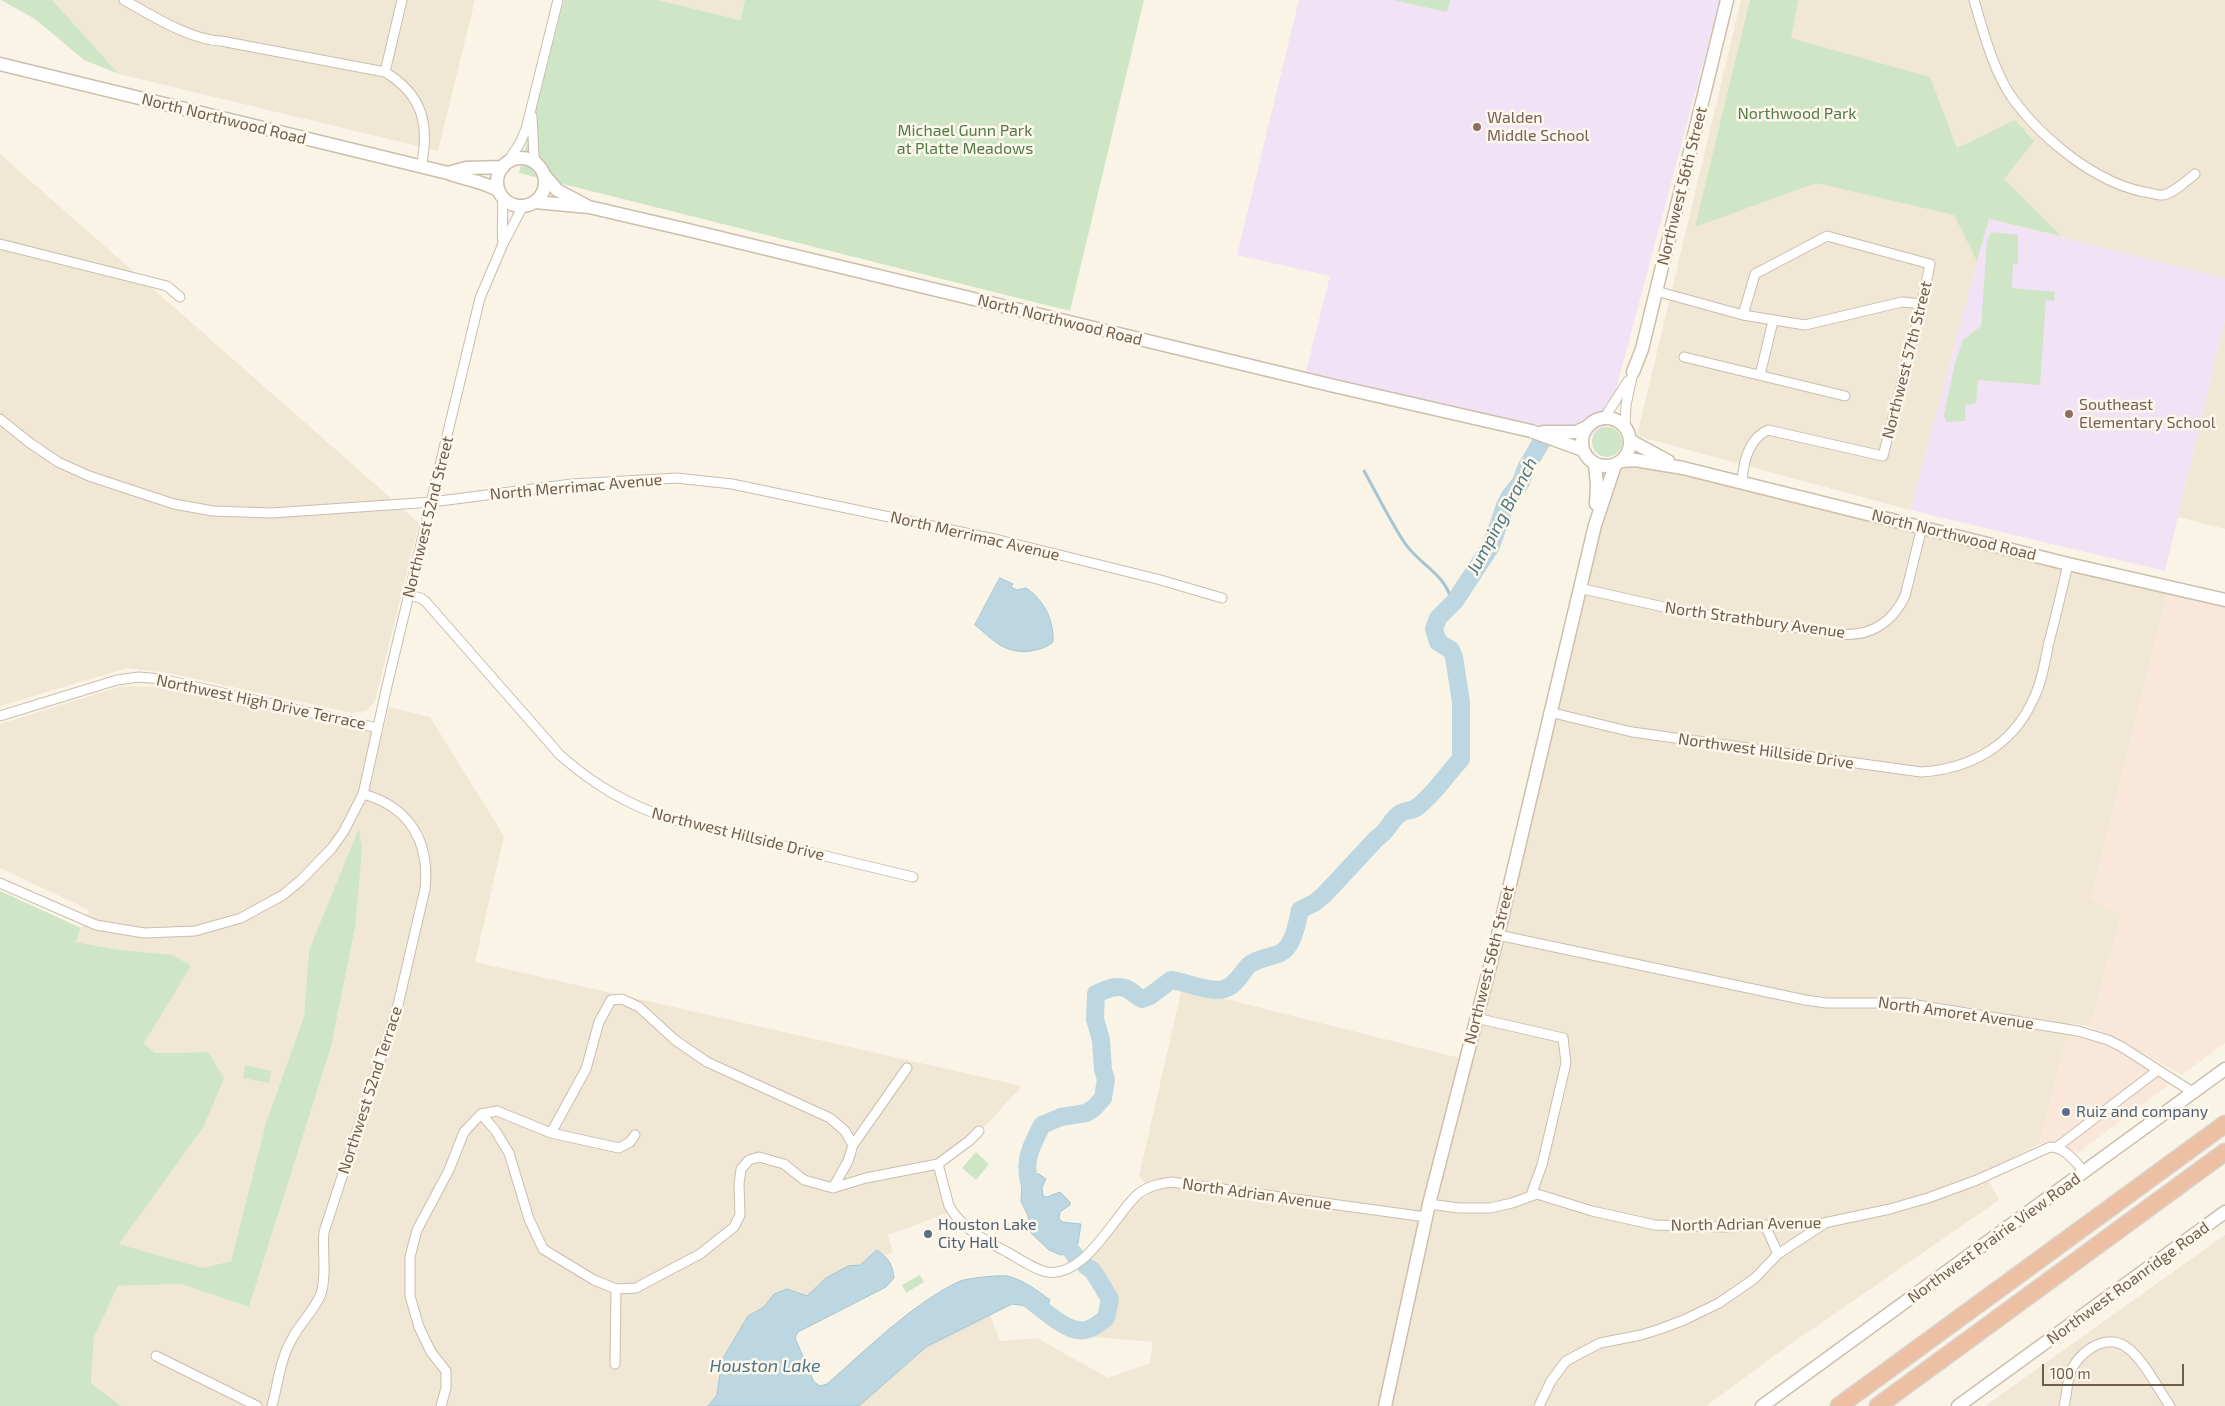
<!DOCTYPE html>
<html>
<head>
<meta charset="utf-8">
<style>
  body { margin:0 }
  #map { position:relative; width:2225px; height:1406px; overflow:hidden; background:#faf4e6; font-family:"Exo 2",sans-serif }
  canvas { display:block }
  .scale { position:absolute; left:2042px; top:1364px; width:142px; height:22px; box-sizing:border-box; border:2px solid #705e4d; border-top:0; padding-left:6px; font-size:15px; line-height:18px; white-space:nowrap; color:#705e4d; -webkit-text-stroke:4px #fdf8eb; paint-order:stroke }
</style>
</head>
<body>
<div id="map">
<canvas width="2225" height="1406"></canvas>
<div class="scale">100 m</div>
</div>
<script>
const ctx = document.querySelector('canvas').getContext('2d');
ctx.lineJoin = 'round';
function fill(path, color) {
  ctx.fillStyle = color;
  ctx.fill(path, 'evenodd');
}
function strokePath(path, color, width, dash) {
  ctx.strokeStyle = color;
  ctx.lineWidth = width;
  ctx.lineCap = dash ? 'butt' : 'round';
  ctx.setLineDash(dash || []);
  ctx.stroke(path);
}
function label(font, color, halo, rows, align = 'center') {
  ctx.font = font + ' "Exo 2",sans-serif';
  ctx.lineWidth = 5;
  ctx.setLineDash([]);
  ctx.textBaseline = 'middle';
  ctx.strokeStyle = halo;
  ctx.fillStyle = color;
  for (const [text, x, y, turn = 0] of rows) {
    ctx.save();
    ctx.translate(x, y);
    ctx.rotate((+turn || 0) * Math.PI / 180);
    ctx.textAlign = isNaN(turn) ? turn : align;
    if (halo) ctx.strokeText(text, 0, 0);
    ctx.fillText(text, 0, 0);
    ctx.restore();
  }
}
fill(new Path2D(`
  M 52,0 L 475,0 L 438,151 L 119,74 Z
  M 658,0 L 745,0 L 740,20 Z
  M 1741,0 L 2225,0 L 2225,278 L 1989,219 L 1910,510 L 1637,436 Z
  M 0,154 L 419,523 L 375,701 L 367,711 L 352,713 L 168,673 L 127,668 L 0,706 Z
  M 2225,319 L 2225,529 L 2178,517 Z
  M 1629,465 L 1650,466 L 2167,593 L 2091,900 L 2121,915 L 2090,1027 L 2071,1023 L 2039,1144 L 1984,1172 L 1999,1200 L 1782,1350 L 1706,1406 L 1391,1406 L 1444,1174 L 1603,515 L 1619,470 Z
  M 163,686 L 383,733 L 389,707 L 430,717 L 504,836 L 475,962 L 1022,1086 L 988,1123 L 937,1162 L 935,1169 L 947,1213 L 888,1235 L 893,1252 L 885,1255 L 877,1250 L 860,1265 L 848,1266 L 826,1278 L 807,1296 L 787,1289 L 774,1294 L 764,1307 L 748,1316 L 722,1360 L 717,1395 L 708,1406 L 121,1406 L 91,1383 L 94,1337 L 118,1286 L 181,1284 L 249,1307 L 331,1047 L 355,928 L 359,829 L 309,950 L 304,1016 L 266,1123 L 231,1261 L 203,1268 L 119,1244 L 203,1128 L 208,1052 L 155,1053 L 144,1043 L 119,950 L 76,942 L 89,910 L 0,868 L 0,724 L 119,687 Z
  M 1182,988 L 1460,1058 L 1380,1406 L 859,1406 L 926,1347 L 990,1315 L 1000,1341 L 1037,1338 L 1108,1378 L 1150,1363 L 1153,1342 L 1094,1337 L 1106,1329 L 1112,1321 L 1117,1302 L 1114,1292 L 1107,1282 L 1088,1262 L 1137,1203 L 1152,1191 L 1139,1176 Z
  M 2225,1235 L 2225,1406 L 1985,1406 Z`), '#f1e7d5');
fill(new Path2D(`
  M 2167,593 L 2225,605 L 2225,1043 L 2182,1075 L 2127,1044 L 2090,1027 L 2121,915 L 2091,900 Z
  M 2068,1033 L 2108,1046 L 2161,1075 L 2170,1084 L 2078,1153 L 2057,1143 L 2039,1144 Z`), '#f9e7da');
fill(new Path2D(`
  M 1299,0 L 1720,0 L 1603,438 L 1304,379 L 1330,276 L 1237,255 Z
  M 1989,219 L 2225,278 L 2225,319 L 2165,571 L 1910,510 Z`), '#f1e2f6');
fill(new Path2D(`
  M 1,0 L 52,0 L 119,74 L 84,60 L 35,19 Z
  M 564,0 L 658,0 L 740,20 L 745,0 L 1144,0 L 1070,311 L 519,173 Z
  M 1393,0 L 1450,0 L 1447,12 Z
  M 1750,0 L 1798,0 L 1791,38 L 1930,77 L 1957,148 L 2015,120 L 2034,141 L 2004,179 L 2061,236 L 1989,219 L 1977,261 L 1954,215 L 1816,183 L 1695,227 Z
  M 1992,232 L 2018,235 L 2018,264 L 2013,264 L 2012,288 L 2055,292 L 2054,301 L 2046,300 L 2040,385 L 1978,380 L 1976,403 L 1965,405 L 1965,421 L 1946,422 L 1944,415 L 1955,363 L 1963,340 L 1981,326 L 1987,240 Z
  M1592 442a15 15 0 1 1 30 0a15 15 0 1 1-30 0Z
  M 359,828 L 362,850 L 355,928 L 331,1047 L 249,1307 L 181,1284 L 118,1286 L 94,1337 L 91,1383 L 121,1406 L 0,1406 L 0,891 L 81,928 L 76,942 L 119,950 L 173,955 L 191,966 L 144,1043 L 155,1053 L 208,1052 L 224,1078 L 203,1128 L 119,1244 L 203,1268 L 231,1261 L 266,1123 L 304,1016 L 309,950 Z
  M 245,1065 L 271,1071 L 269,1083 L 243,1078 Z
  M 976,1152 L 989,1164 L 976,1180 L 962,1168 Z
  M 920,1275 L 924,1282 L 906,1293 L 902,1285 Z`), '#cfe6c6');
const water = new Path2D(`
  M 1000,578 L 1013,584 L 1011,587 L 1017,590 L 1026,588 C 1044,600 1054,620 1053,642 C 1046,648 1040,649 1031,651 C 1004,654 995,641 975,625 Z
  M 1027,1171 L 1033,1174 L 1039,1174 L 1046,1179 L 1042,1187 L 1043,1196 L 1047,1197 L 1060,1192 L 1070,1202 L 1070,1205 L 1060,1212 L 1059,1218 L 1062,1222 L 1081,1224 L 1078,1243 L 1073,1253 L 1061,1255 L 1049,1250 L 1031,1233 L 1028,1216 L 1021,1201 L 1022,1179 Z
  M 877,1250 C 888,1257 893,1265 894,1278 L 886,1287 L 798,1332 L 795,1338 L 814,1382 L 820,1386 L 827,1384 C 866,1350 912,1304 958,1282 C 965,1278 999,1275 1007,1276 C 1022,1279 1038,1291 1050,1300 L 1046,1310 L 1040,1314 L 1026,1306 L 1012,1304 L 926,1347 L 859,1406 L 708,1406 L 717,1395 L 722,1360 L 748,1316 L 764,1307 L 774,1294 L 787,1289 L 807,1296 L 826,1278 L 848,1266 L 860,1265 Z`);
fill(water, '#bcd7e1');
strokePath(water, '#a4c5d2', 1);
strokePath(new Path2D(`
  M 1364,471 C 1377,494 1389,519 1404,542 C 1420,566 1446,573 1452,603`), '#a4c5d2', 3);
strokePath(new Path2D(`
  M 1032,1192 C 1022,1164 1029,1150 1042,1125 L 1061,1117 L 1086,1113 L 1094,1108 L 1103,1098 L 1106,1079 L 1103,1070 L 1101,1040 L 1095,1019 L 1096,994 C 1107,989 1121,982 1132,992 C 1136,995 1137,997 1142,999 L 1150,996 L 1171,980 C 1186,982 1210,993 1224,989 C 1236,986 1241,973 1249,965 C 1258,958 1268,958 1278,954 C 1293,949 1297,924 1300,910 L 1314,903 L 1324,895 L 1377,838 C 1389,831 1390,819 1401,813 C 1406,810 1411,811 1416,808 C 1434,795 1446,775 1461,759 L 1461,702 L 1454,657 L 1451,650 L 1438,642 L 1434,629 L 1438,618 L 1455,601 L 1491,546 L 1505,506 L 1510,496 L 1521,482 L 1526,468 L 1542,441
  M 1060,1235 L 1076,1257
  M 1027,1298 C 1044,1309 1069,1337 1089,1329 C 1095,1327 1101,1322 1106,1318 L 1110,1299 L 1093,1271 L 1086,1266`), '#bcd7e1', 18);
const street = new Path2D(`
  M 124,0 C 151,15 190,40 221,41 L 385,72 C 423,95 430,125 421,167
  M 1974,0 C 1983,31 1994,73 2013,99 C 2042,139 2095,182 2144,192 C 2149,192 2158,196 2163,195 C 2174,193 2186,181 2195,174
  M 385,72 L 402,0
  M 532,116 L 534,156 L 537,164
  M 507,163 L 520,143 L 526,129 L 558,0
  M 502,196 C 504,212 501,228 503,244
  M 0,244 L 167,286 L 180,297
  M 1656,291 L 1743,315 L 1805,325 L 1902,302 L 1922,304
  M 1684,357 L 1845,396
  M 1760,375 L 1773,321
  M 1605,417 L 1628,381
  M 0,419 L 30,443 L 58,462 L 89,476 L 174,504 L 213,511 L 272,513 L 432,502 L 572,484 L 676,478 L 732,484 L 999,540 L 1157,579 L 1222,598
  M 1625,426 L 1626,405 L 1633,372
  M 1742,483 C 1743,463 1748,439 1768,430 L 1883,456 L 1922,304 L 1930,264 L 1827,236 L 1755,274 L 1743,315
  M 1579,588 L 1677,610 L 1840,634 C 1870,637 1892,623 1905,596 L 1922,527
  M 408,595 L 421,598 L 426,602 L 560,755 C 594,785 628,805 671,819 L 913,877
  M 1549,712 L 1632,732 L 1921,772 C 1970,769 2012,746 2033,700 C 2042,682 2045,661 2049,642 C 2056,616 2062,590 2068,564
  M 0,716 L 117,680 L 139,677 L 161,679 L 378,728
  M 0,883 L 96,925 L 144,933 L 195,931 L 241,918 L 283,895 L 301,880 L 332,848 L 344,831 L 363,794 L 387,686 L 480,298 L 503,244 L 523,206
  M 1498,935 L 1805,1000 L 1827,1003 L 1904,1003 L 2078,1031 L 2108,1040 L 2122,1047 L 2194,1093
  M 1476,1018 L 1563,1038 L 1566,1063 L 1542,1165 L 1531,1195
  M 481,1114 L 495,1130 L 509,1153 L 529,1219 L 543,1249 L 594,1280 L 616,1289 L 636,1288 L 664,1273 L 700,1254 L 734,1227 L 740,1215 L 739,1184 L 741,1169 L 749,1160 L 759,1157 L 784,1164 L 804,1180 L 833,1188 L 866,1178 L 938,1164 L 969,1141 L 979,1131
  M 481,1114 L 497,1111 L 551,1133 L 586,1069 L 599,1022 L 611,1000 L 622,999 L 639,1007 L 675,1040 L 707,1062 L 830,1118 L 845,1131 L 853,1145
  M 551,1133 L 619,1148 L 630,1142 L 635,1135
  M 2057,1147 L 2158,1070
  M 938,1164 L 949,1206 C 962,1229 986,1241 1009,1253 C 1019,1259 1031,1267 1043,1271 C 1082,1283 1113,1218 1136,1196 C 1146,1186 1159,1184 1171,1182 L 1426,1217
  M 833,1188 L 848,1161 L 853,1145 L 907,1068
  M 1429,1204 L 1459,1208 L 1490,1208 L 1512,1203 L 1537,1194 L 1592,1211 L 1655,1225 L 1724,1227 L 1824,1223 L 1890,1209 L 1928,1198 L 1977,1180 L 2050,1147 C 2065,1147 2075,1162 2085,1172
  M 1765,1225 L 1778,1254
  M 156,1356 L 257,1406
  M 615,1364 L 616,1289
  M 272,1406 C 278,1384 280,1359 292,1339 C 300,1323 314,1311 321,1294 C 327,1274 322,1252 324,1232 L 398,1005 L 425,889 C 430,842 410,807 363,794
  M 441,1406 L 446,1388 L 446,1371 L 431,1352 L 419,1327 L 410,1296 L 410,1257 L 417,1230 L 449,1170 L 464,1132 L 481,1114
  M 1539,1406 L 1551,1381 L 1566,1361 L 1600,1343 L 1641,1335 L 1660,1329 L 1684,1320 L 1719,1303 L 1754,1279 L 1778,1254 L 1824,1224
  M 2064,1406 C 2067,1395 2067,1378 2072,1368 C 2084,1348 2109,1332 2129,1349 C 2145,1362 2158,1389 2170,1406`);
const secondary = new Path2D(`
  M 0,64 L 448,173 C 466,180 484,181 499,191
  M497 182a24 24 0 1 1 48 0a24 24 0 1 1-48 0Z
  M 448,173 L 466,168 L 503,167
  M 545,176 L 557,190 L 587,206
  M 535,202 L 589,207 L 688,230 L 1330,385 L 1531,431 L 1583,450
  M 1633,372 L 1642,349 L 1727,0
  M1582 442a24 24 0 1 1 48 0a24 24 0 1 1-48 0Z
  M 1543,432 L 1576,432 L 1587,427
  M 1631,441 L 1668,461
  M 1622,461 L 1635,460 L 1683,468 L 2068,564 L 2225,600
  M 1595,464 L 1597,485 L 1596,504
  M 1385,1406 L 1429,1204 L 1498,935 L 1595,525 L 1615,465
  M 1762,1406 L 2225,1069
  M 1958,1406 L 2225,1212`);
const highway = new Path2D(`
  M 1839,1406 L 2225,1124
  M 1878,1406 L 2225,1152`);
strokePath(street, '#cabdad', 11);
strokePath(secondary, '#cdbeab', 15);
strokePath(highway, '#d7d2cd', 19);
strokePath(street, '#fff', 9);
strokePath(secondary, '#fff', 12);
strokePath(highway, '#edbfa3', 16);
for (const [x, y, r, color] of [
  [1477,127,5,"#8d6e63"],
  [2069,414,5,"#8d6e63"],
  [2066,1112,5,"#5c6f8a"],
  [928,1234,5,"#5c6f8a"]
]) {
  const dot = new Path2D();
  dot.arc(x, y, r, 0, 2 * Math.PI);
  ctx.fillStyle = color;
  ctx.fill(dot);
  strokePath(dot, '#fdf8eb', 2);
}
label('16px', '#537a4a', '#fdf8eb', [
  ["Northwood Park",1797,114],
  ["Michael Gunn Park",965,131],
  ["at Platte Meadows",965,149]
]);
label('16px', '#785e54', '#fdf8eb', [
  ["Walden",1487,118],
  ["Middle School",1487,136],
  ["Southeast",2079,405],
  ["Elementary School",2079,423]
], 'left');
label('16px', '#705e4d', '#fdf8eb', [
  ["North Northwood Road",224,119,14],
  ["Northwest 56th Street",1682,186,-76],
  ["North Northwood Road",1060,320,14],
  ["Northwest 57th Street",1907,360,-76],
  ["North Merrimac Avenue",576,487,-5],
  ["Northwest 52nd Street",428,517,-76],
  ["North Northwood Road",1954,535,14],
  ["North Merrimac Avenue",975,536,13],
  ["North Strathbury Avenue",1755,620,8],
  ["Northwest High Drive Terrace",261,702,12],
  ["Northwest Hillside Drive",1766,751,8],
  ["Northwest Hillside Drive",738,834,14],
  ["Northwest 56th Street",1489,965,-76],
  ["North Amoret Avenue",1956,1013,8],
  ["Northwest 52nd Terrace",370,1090,-72],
  ["North Adrian Avenue",1257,1194,8],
  ["North Adrian Avenue",1746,1224,-1],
  ["Northwest Prairie View Road",1994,1238,-36],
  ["Northwest Roanridge Road",2128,1283,-36]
]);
label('16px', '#4e5e75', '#fdf8eb', [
  ["Ruiz and company",2076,1112],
  ["Houston Lake",938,1225],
  ["City Hall",938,1243]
], 'left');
label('italic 18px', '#4c7788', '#fdf8eb', [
  ["Jumping Branch",1502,516,-62],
  ["Houston Lake",765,1366]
]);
</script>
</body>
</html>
